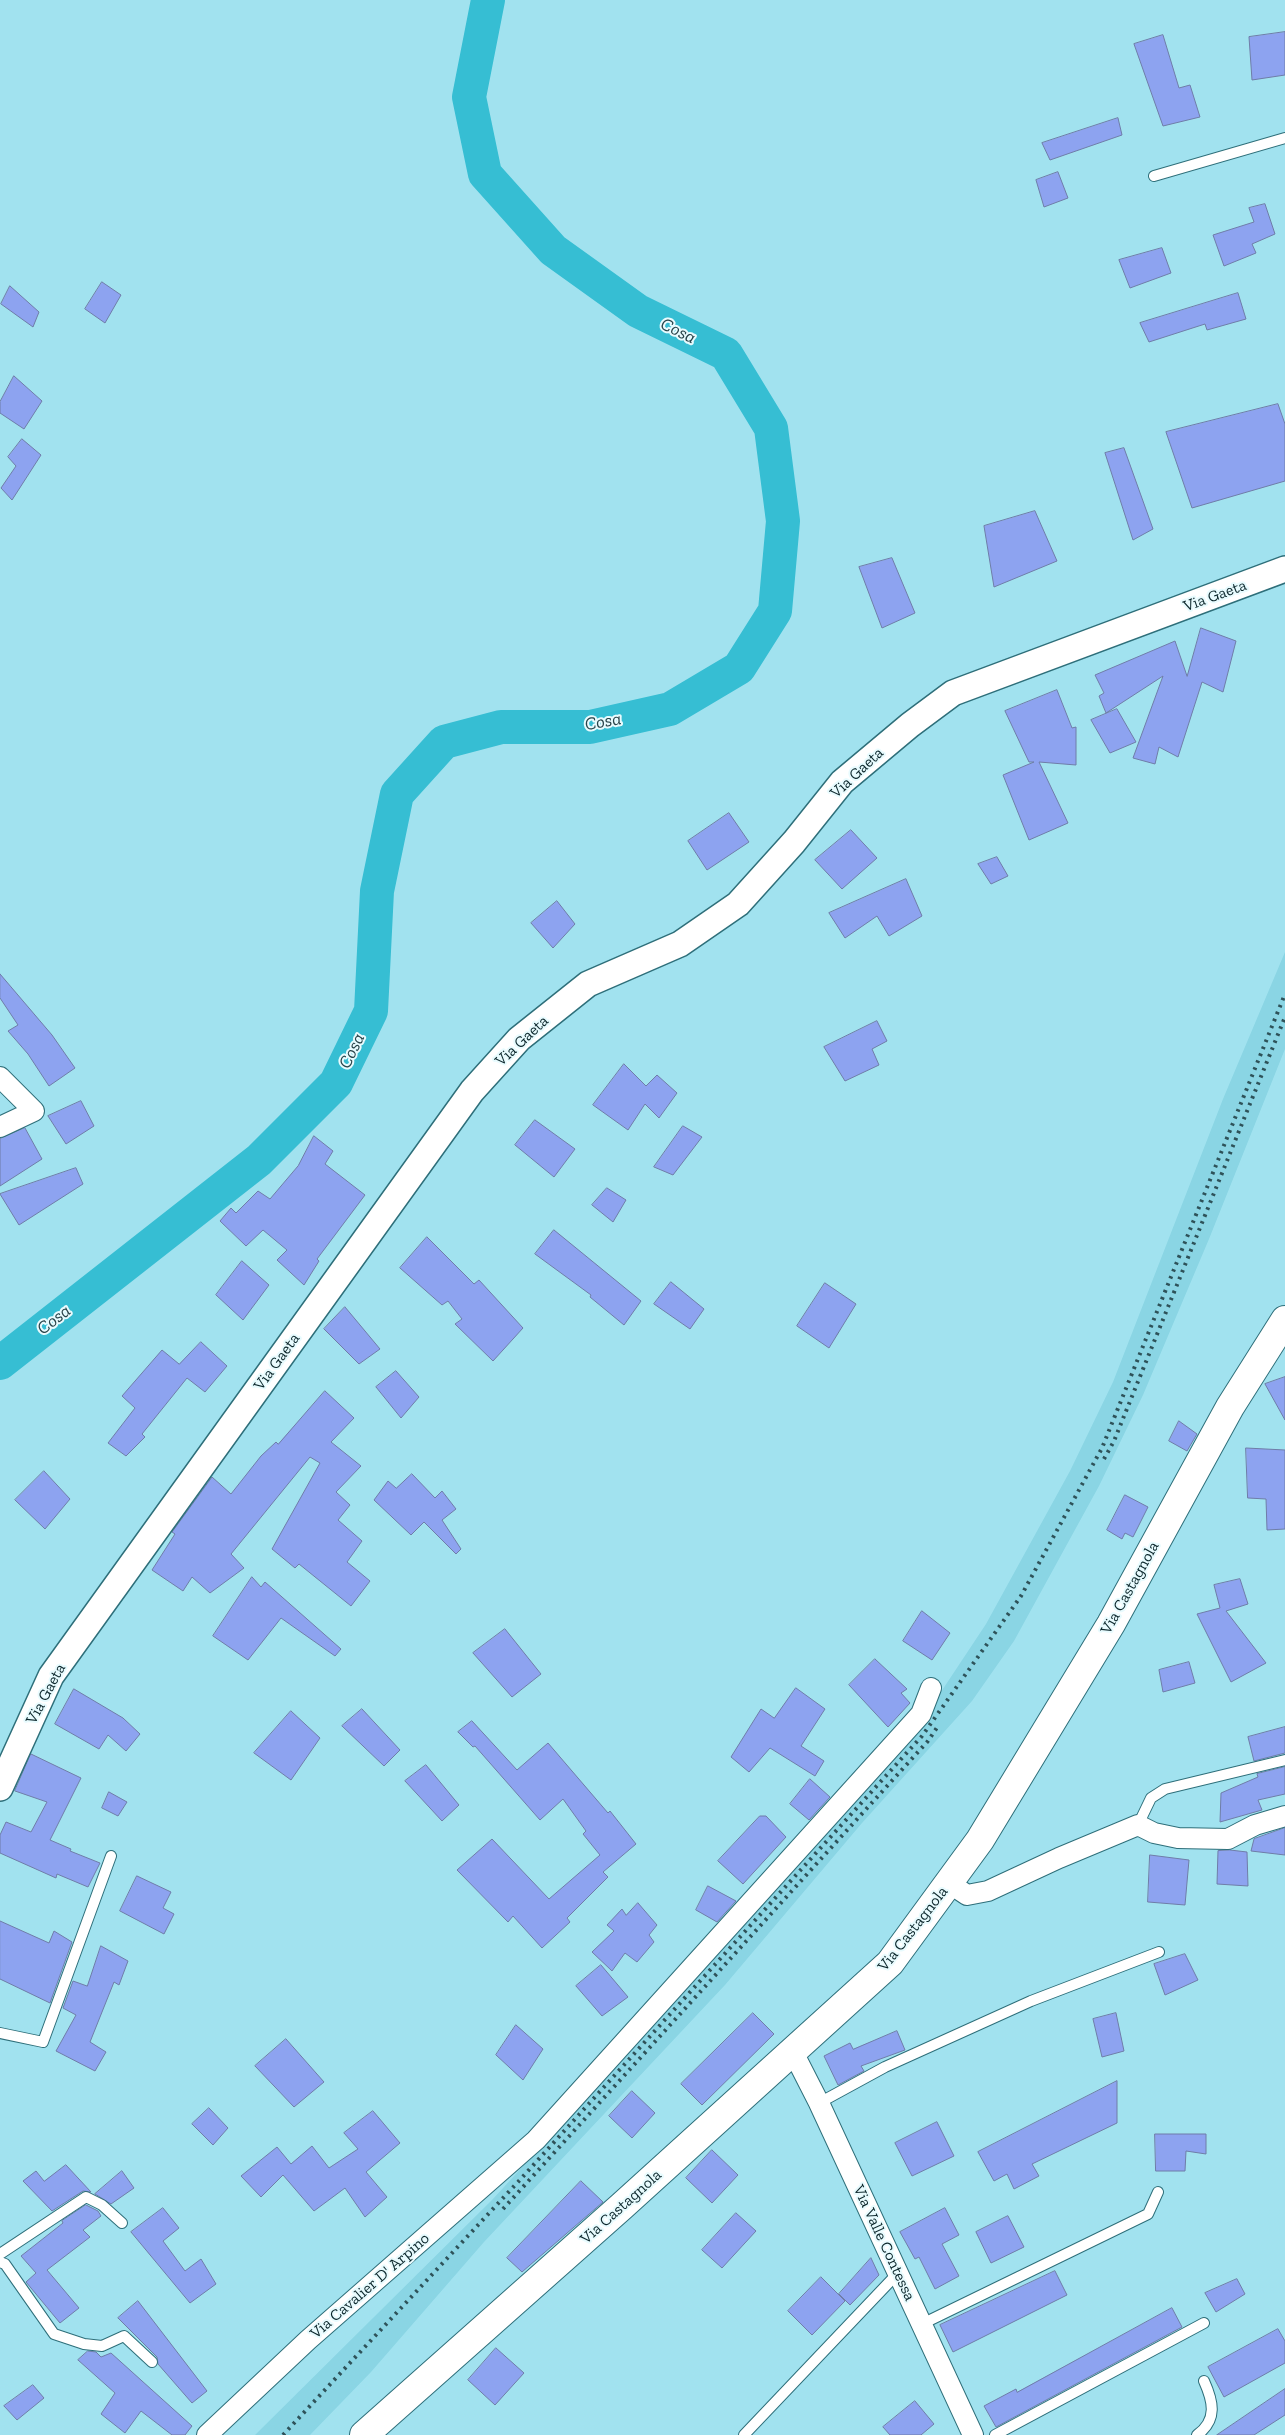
<!DOCTYPE html>
<html>
<head>
<meta charset="utf-8">
<style>
  body { margin:0 }
  canvas { display:block; background:#a1e2ef }
</style>
</head>
<body>
<canvas width="1285" height="2435"></canvas>
<script>
const ctx = document.querySelector('canvas').getContext('2d');
ctx.lineJoin = 'round';
function fill(path, color) {
  ctx.fillStyle = color;
  ctx.fill(path, 'evenodd');
}
function strokePath(path, color, width, dash) {
  ctx.strokeStyle = color;
  ctx.lineWidth = width;
  ctx.lineCap = dash ? 'butt' : 'round';
  ctx.setLineDash(dash || []);
  ctx.stroke(path);
}
function label(font, color, halo, rows, align = 'center') {
  ctx.font = font + ' "Zilla Slab",serif';
  ctx.lineWidth = 4;
  ctx.setLineDash([]);
  ctx.textBaseline = 'middle';
  ctx.strokeStyle = halo;
  ctx.fillStyle = color;
  for (const [text, x, y, turn = 0] of rows) {
    ctx.save();
    ctx.translate(x, y);
    ctx.rotate((+turn || 0) * Math.PI / 180);
    ctx.textAlign = isNaN(turn) ? turn : align;
    if (halo) ctx.strokeText(text, 0, 0);
    ctx.fillText(text, 0, 0);
    ctx.restore();
  }
}
fill(new Path2D(`
  M 1285,952 L 1285,1049 L 1209,1239 L 1143,1395 L 1099,1486 L 1014,1641 L 972,1701 L 862,1823 L 725,1985 L 484,2242 L 371,2372 L 310,2435 L 255,2435 L 492,2200 L 616,2065 L 931,1707 L 986,1624 L 1070,1471 L 1113,1382 L 1223,1099 Z`), '#8ad5e4');
strokePath(new Path2D(`
  M 0,1363 L 259,1160 L 336,1083 L 371,1011 L 377,891 L 397,794 L 444,742 L 501,727 L 590,727 L 670,709 L 739,668 L 775,611 L 783,521 L 771,428 L 726,354 L 638,311 L 553,250 L 485,174 L 469,97 L 488,0`), '#36bed3', 34);
const building = new Path2D(`
  M 1285,32 L 1285,75 L 1252,80 L 1249,37 Z
  M 1163,35 L 1179,88 L 1190,85 L 1200,117 L 1163,126 L 1134,44 Z
  M 1118,118 L 1122,135 L 1050,160 L 1042,143 Z
  M 1058,172 L 1068,198 L 1044,207 L 1036,180 Z
  M 1265,204 L 1275,234 L 1252,244 L 1256,253 L 1224,266 L 1213,235 L 1254,222 L 1249,208 Z
  M 1162,248 L 1171,273 L 1130,288 L 1119,260 Z
  M 102,282 L 121,295 L 105,323 L 85,309 Z
  M 10,286 L 39,312 L 33,327 L 1,304 Z
  M 1238,293 L 1246,319 L 1207,330 L 1205,324 L 1149,342 L 1140,323 Z
  M 14,376 L 42,401 L 24,429 L 0,413 L 0,402 Z
  M 1278,404 L 1285,424 L 1285,481 L 1192,508 L 1166,432 Z
  M 22,439 L 41,455 L 12,500 L 1,488 L 16,466 L 8,457 Z
  M 1124,448 L 1153,529 L 1133,540 L 1105,453 Z
  M 1035,511 L 1057,561 L 994,587 L 984,526 Z
  M 892,558 L 915,613 L 882,628 L 859,567 Z
  M 1201,628 L 1236,641 L 1223,692 L 1202,682 L 1178,757 L 1159,747 L 1155,764 L 1133,758 L 1163,676 L 1106,713 L 1099,696 L 1104,693 L 1095,675 L 1175,641 L 1187,676 Z
  M 1057,690 L 1072,728 L 1076,727 L 1076,765 L 1039,762 L 1068,823 L 1029,840 L 1003,775 L 1034,762 L 1029,762 L 1005,711 Z
  M 1117,709 L 1136,742 L 1110,753 L 1091,720 Z
  M 729,813 L 749,842 L 707,870 L 688,841 Z
  M 851,830 L 877,858 L 842,889 L 815,860 Z
  M 997,857 L 1008,876 L 991,884 L 978,864 Z
  M 906,879 L 922,916 L 889,936 L 877,916 L 845,938 L 829,913 Z
  M 557,901 L 575,924 L 553,948 L 531,923 Z
  M 0,974 L 52,1035 L 75,1068 L 49,1086 L 28,1054 L 8,1031 L 18,1025 L 0,998 Z
  M 877,1021 L 887,1041 L 872,1049 L 879,1065 L 845,1081 L 824,1047 Z
  M 624,1064 L 646,1086 L 657,1075 L 677,1093 L 659,1118 L 645,1104 L 628,1130 L 593,1105 Z
  M 81,1101 L 94,1126 L 66,1144 L 48,1116 Z
  M 535,1120 L 575,1149 L 554,1177 L 515,1145 Z
  M 683,1126 L 702,1137 L 673,1175 L 654,1167 Z
  M 25,1128 L 42,1159 L 0,1186 L 0,1139 Z
  M 314,1136 L 333,1151 L 325,1164 L 365,1195 L 317,1259 L 319,1261 L 304,1285 L 277,1260 L 287,1250 L 263,1230 L 246,1246 L 220,1221 L 231,1208 L 236,1213 L 258,1191 L 270,1199 L 298,1166 Z
  M 76,1168 L 83,1184 L 19,1225 L 0,1194 Z
  M 607,1188 L 626,1200 L 613,1222 L 592,1205 Z
  M 554,1230 L 641,1301 L 624,1325 L 590,1297 L 591,1295 L 535,1254 Z
  M 427,1237 L 474,1284 L 479,1280 L 523,1328 L 493,1361 L 455,1324 L 462,1319 L 448,1301 L 442,1305 L 400,1268 Z
  M 242,1261 L 269,1285 L 243,1320 L 216,1295 Z
  M 671,1282 L 704,1309 L 690,1329 L 654,1304 Z
  M 825,1283 L 856,1304 L 829,1348 L 797,1326 Z
  M 345,1307 L 380,1349 L 359,1364 L 324,1329 Z
  M 201,1342 L 227,1366 L 205,1392 L 187,1378 L 142,1434 L 145,1437 L 126,1456 L 108,1443 L 135,1408 L 122,1396 L 162,1350 L 179,1364 Z
  M 396,1371 L 419,1397 L 401,1418 L 376,1387 Z
  M 1285,1377 L 1285,1420 L 1265,1384 Z
  M 325,1391 L 354,1418 L 331,1442 L 361,1466 L 336,1492 L 350,1505 L 338,1520 L 362,1541 L 347,1562 L 370,1581 L 351,1606 L 299,1564 L 295,1568 L 272,1549 L 320,1463 L 310,1457 L 231,1554 L 244,1568 L 210,1593 L 192,1577 L 183,1591 L 152,1570 L 175,1534 L 172,1532 L 212,1477 L 231,1494 L 261,1456 L 276,1442 L 278,1444 Z
  M 1179,1421 L 1197,1434 L 1187,1451 L 1169,1441 Z
  M 1246,1448 L 1285,1450 L 1285,1529 L 1267,1530 L 1266,1499 L 1248,1498 Z
  M 44,1471 L 70,1499 L 45,1529 L 15,1500 Z
  M 412,1474 L 435,1498 L 442,1491 L 456,1509 L 442,1520 L 461,1549 L 456,1554 L 424,1522 L 411,1535 L 374,1500 L 388,1481 L 396,1488 Z
  M 1125,1495 L 1148,1507 L 1133,1537 L 1125,1533 L 1122,1539 L 1107,1530 Z
  M 252,1577 L 261,1587 L 265,1582 L 341,1649 L 335,1656 L 281,1618 L 248,1660 L 213,1636 Z
  M 1240,1579 L 1248,1604 L 1226,1611 L 1266,1663 L 1231,1682 L 1197,1614 L 1220,1608 L 1214,1585 Z
  M 922,1611 L 950,1633 L 932,1660 L 903,1641 Z
  M 505,1629 L 541,1674 L 512,1697 L 473,1653 Z
  M 875,1659 L 907,1689 L 901,1693 L 910,1703 L 888,1727 L 849,1685 Z
  M 1189,1662 L 1195,1683 L 1163,1692 L 1159,1670 Z
  M 796,1688 L 825,1709 L 801,1746 L 824,1761 L 815,1776 L 770,1748 L 749,1772 L 731,1757 L 761,1709 L 774,1718 Z
  M 74,1689 L 123,1718 L 140,1734 L 126,1751 L 108,1735 L 99,1749 L 55,1724 Z
  M 362,1709 L 400,1750 L 384,1766 L 342,1726 Z
  M 291,1711 L 320,1738 L 291,1780 L 254,1753 Z
  M 472,1721 L 517,1770 L 548,1743 L 608,1813 L 610,1811 L 636,1844 L 603,1872 L 608,1877 L 567,1918 L 570,1922 L 542,1948 L 513,1916 L 508,1922 L 457,1870 L 492,1839 L 549,1899 L 600,1855 L 583,1834 L 586,1831 L 563,1799 L 540,1820 L 475,1746 L 473,1747 L 458,1732 Z
  M 1285,1727 L 1285,1753 L 1254,1761 L 1248,1737 Z
  M 31,1754 L 81,1778 L 50,1840 L 71,1849 L 70,1851 L 100,1863 L 88,1887 L 57,1874 L 56,1878 L 0,1853 L 0,1835 L 6,1822 L 31,1832 L 47,1802 L 15,1791 Z
  M 426,1765 L 459,1805 L 442,1821 L 405,1781 Z
  M 1285,1767 L 1285,1794 L 1258,1800 L 1262,1810 L 1220,1822 L 1221,1793 L 1258,1777 L 1257,1774 Z
  M 810,1779 L 830,1797 L 809,1820 L 790,1804 Z
  M 109,1792 L 127,1802 L 118,1816 L 102,1808 Z
  M 760,1816 L 766,1816 L 786,1837 L 743,1884 L 718,1861 Z
  M 1285,1828 L 1285,1855 L 1251,1851 L 1254,1839 Z
  M 1230,1850 L 1247,1852 L 1248,1886 L 1217,1884 L 1218,1851 Z
  M 1150,1855 L 1189,1860 L 1185,1905 L 1148,1902 Z
  M 137,1876 L 171,1892 L 163,1908 L 174,1914 L 164,1934 L 120,1911 Z
  M 708,1886 L 736,1901 L 717,1922 L 696,1910 Z
  M 638,1903 L 657,1925 L 649,1935 L 654,1942 L 637,1962 L 625,1953 L 612,1971 L 592,1952 L 614,1931 L 607,1925 L 622,1909 L 626,1915 Z
  M 0,1921 L 49,1943 L 54,1931 L 72,1942 L 50,2003 L 0,1979 Z
  M 101,1946 L 128,1961 L 119,1985 L 114,1982 L 90,2042 L 106,2052 L 95,2071 L 56,2051 L 76,2015 L 63,2008 L 73,1981 L 87,1986 Z
  M 1185,1954 L 1198,1980 L 1165,1995 L 1154,1964 Z
  M 601,1965 L 628,1997 L 602,2016 L 576,1986 Z
  M 753,2013 L 774,2034 L 702,2105 L 681,2084 Z
  M 1116,2013 L 1124,2051 L 1102,2057 L 1093,2019 Z
  M 516,2025 L 543,2049 L 523,2080 L 496,2055 Z
  M 897,2031 L 905,2050 L 861,2066 L 864,2071 L 838,2085 L 824,2056 L 850,2043 L 853,2049 Z
  M 286,2039 L 324,2082 L 294,2107 L 255,2066 Z
  M 1117,2081 L 1117,2123 L 1032,2164 L 1039,2176 L 1014,2189 L 1007,2174 L 994,2181 L 978,2152 Z
  M 632,2091 L 655,2113 L 632,2138 L 609,2116 Z
  M 209,2108 L 228,2128 L 213,2145 L 192,2124 Z
  M 373,2111 L 400,2143 L 366,2172 L 387,2197 L 365,2217 L 345,2188 L 314,2211 L 283,2175 L 261,2197 L 241,2176 L 277,2147 L 291,2164 L 312,2146 L 329,2168 L 358,2149 L 344,2133 Z
  M 937,2122 L 954,2156 L 912,2176 L 895,2143 Z
  M 1155,2134 L 1206,2134 L 1206,2154 L 1186,2151 L 1185,2171 L 1156,2171 Z
  M 712,2150 L 738,2175 L 712,2203 L 686,2178 Z
  M 66,2165 L 91,2192 L 83,2191 L 52,2211 L 23,2181 L 36,2171 L 44,2181 Z
  M 122,2171 L 134,2188 L 111,2204 L 95,2194 Z
  M 581,2181 L 603,2202 L 522,2272 L 507,2258 Z
  M 86,2205 L 98,2211 L 101,2216 L 83,2230 L 90,2237 L 47,2270 L 79,2308 L 60,2323 L 26,2282 L 36,2273 L 21,2256 L 63,2223 L 62,2221 Z
  M 163,2208 L 179,2228 L 163,2241 L 185,2271 L 201,2259 L 216,2284 L 190,2303 L 131,2232 Z
  M 945,2208 L 959,2235 L 942,2244 L 959,2276 L 935,2289 L 919,2257 L 915,2259 L 900,2232 Z
  M 736,2213 L 756,2231 L 722,2268 L 702,2250 Z
  M 1008,2216 L 1024,2247 L 991,2263 L 976,2232 Z
  M 871,2258 L 879,2275 L 850,2305 L 839,2294 Z
  M 1055,2271 L 1067,2295 L 953,2352 L 940,2325 Z
  M 821,2277 L 845,2301 L 812,2335 L 788,2311 Z
  M 1237,2279 L 1245,2294 L 1216,2312 L 1205,2293 Z
  M 138,2301 L 207,2391 L 192,2403 L 158,2364 L 157,2357 L 118,2318 Z
  M 1172,2308 L 1182,2327 L 996,2427 L 984,2406 L 1016,2389 L 1017,2392 Z
  M 1278,2329 L 1285,2341 L 1285,2363 L 1224,2397 L 1208,2367 Z
  M 496,2348 L 524,2373 L 495,2405 L 468,2380 Z
  M 88,2351 L 96,2352 L 101,2357 L 111,2353 L 192,2426 L 185,2435 L 172,2435 L 141,2411 L 125,2433 L 101,2414 L 115,2393 L 78,2360 Z
  M 33,2385 L 44,2398 L 17,2420 L 4,2406 Z
  M 1285,2389 L 1285,2415 L 1254,2435 L 1217,2435 Z
  M 915,2401 L 934,2424 L 921,2435 L 890,2435 L 883,2427 Z`);
fill(building, '#8da3f0');
strokePath(building, '#6f7da8', 1);
const service = new Path2D(`
  M 1154,176 L 1285,138
  M 1138,1825 L 1151,1798 L 1165,1789 L 1285,1760
  M 0,2033 L 43,2042 L 111,1856
  M 819,2103 L 885,2067 L 1031,2001 L 1159,1952
  M 0,2254 L 86,2197 L 102,2205 L 122,2223
  M 0,2262 L 5,2264 L 54,2334 L 84,2344 L 102,2346 L 124,2336 L 152,2362
  M 922,2324 L 1148,2214 L 1158,2192
  M 744,2435 L 898,2273
  M 995,2435 L 1204,2323
  M 1197,2435 C 1218,2420 1213,2401 1204,2381`);
const minor = new Path2D(`
  M 0,1077 L 34,1111 L 0,1127
  M 949,1883 L 967,1895 L 988,1891 L 1059,1858 L 1138,1825 L 1154,1833 L 1178,1838 L 1228,1839 L 1255,1825 L 1285,1816
  M 793,2052 L 819,2103 L 973,2435
  M 207,2435 L 308,2340 L 536,2140 L 921,1714 L 931,1688`);
const tertiary = new Path2D(`
  M 0,1788 L 51,1676 L 472,1091 L 519,1039 L 588,984 L 680,944 L 738,904 L 794,842 L 842,782 L 910,725 L 953,693 L 1285,569`);
const secondary = new Path2D(`
  M 364,2435 L 622,2206 L 890,1963 L 980,1840 L 1111,1624 L 1230,1407 L 1285,1320`);
strokePath(service, '#2e6f7a', 12);
strokePath(minor, '#2e6f7a', 22);
strokePath(tertiary, '#2e6f7a', 28);
strokePath(secondary, '#2e6f7a', 30);
strokePath(service, '#fff', 10);
strokePath(minor, '#fff', 20);
strokePath(tertiary, '#fff', 25);
strokePath(secondary, '#fff', 28);
strokePath(new Path2D(`
  M 1104,1459 L 1114,1441 L 1285,1017
  M 503,2209 L 928,1741 L 938,1726
  M 283,2435 L 518,2182 L 922,1736 L 1021,1596 L 1102,1448 L 1285,994`), '#2e5259', 4, [2.5, 5]);
label('16px', '#0b262b', '#e8fbfe', [
  ["Via Gaeta",1215,596,-20],
  ["Via Gaeta",857,773,-43],
  ["Via Gaeta",522,1041,-43],
  ["Via Gaeta",277,1362,-54],
  ["Via Castagnola",1130,1588,-61],
  ["Via Gaeta",46,1694,-62],
  ["Via Castagnola",913,1929,-52],
  ["Via Castagnola",621,2207,-42],
  ["Via Valle Contessa",884,2243,65],
  ["Via Cavalier D' Arpino",370,2286,-41]
]);
label('italic 18px', '#284349', '#e8fbfe', [
  ["Cosa",678,331,26],
  ["Cosa",603,722,-10],
  ["Cosa",352,1051,-64],
  ["Cosa",54,1320,-38]
]);
</script>
</body>
</html>
